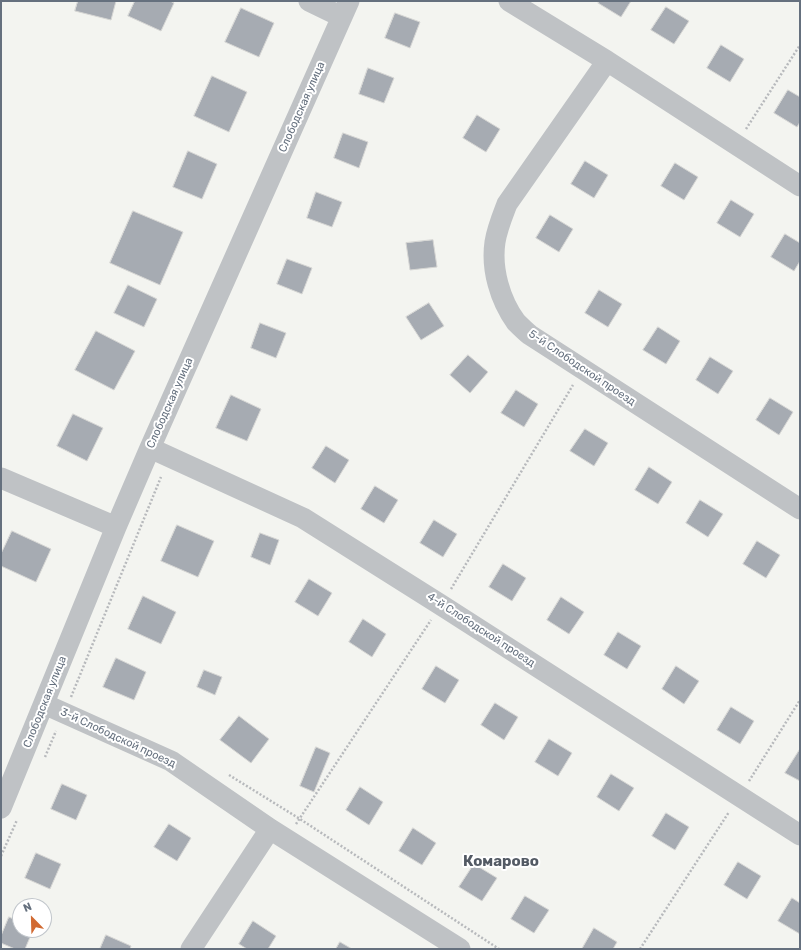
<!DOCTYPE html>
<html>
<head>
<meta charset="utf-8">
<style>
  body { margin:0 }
  #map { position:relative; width:801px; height:950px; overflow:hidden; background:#f3f4f0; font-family:Rubik,sans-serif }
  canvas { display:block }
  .frame { position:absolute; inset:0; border:2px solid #65707e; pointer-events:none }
  .north { position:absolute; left:12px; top:898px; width:40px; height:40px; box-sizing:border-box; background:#fff; border:1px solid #c1c6cb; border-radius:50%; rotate:337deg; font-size:11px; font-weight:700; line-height:16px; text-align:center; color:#65707e }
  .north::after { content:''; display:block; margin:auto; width:14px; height:18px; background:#d16a32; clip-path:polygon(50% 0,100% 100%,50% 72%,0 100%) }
</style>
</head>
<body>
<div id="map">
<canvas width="801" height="950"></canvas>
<div class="frame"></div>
<div class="north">N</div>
</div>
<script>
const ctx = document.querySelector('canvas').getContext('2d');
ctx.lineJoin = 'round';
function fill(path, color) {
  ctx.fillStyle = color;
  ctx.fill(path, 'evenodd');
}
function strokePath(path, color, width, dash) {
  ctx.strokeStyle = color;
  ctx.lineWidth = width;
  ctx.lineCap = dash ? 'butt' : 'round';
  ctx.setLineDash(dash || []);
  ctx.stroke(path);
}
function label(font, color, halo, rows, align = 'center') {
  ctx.font = font + ' Rubik,sans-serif';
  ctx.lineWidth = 4;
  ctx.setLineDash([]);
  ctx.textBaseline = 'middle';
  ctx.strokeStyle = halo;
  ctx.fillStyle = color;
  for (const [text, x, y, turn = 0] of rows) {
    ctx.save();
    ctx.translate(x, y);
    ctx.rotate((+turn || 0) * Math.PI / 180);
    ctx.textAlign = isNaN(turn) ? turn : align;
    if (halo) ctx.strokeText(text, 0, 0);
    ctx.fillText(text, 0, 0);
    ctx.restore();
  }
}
const building = new Path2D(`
  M 78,1 L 116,1 L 111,20 L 75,11 Z
  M 135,1 L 170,1 L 174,3 L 161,31 L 128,16 Z
  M 600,1 L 631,1 L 621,17 L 598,3 Z
  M 666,7 L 689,21 L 674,44 L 651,30 Z
  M 241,8 L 274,23 L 259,57 L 225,42 Z
  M 395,13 L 420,22 L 410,48 L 385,38 Z
  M 721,45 L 744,59 L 730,82 L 707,68 Z
  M 368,68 L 394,78 L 384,103 L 359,94 Z
  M 212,76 L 247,92 L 229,132 L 194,116 Z
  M 788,90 L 800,97 L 800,122 L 797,127 L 774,113 Z
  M 477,115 L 500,129 L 486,152 L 463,138 Z
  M 343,133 L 368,142 L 359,168 L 334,158 Z
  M 188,151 L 217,164 L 202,199 L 173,187 Z
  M 585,161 L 608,175 L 594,198 L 571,184 Z
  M 675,163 L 698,177 L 684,200 L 661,186 Z
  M 316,192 L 342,202 L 332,227 L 307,218 Z
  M 731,200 L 754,214 L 740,237 L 717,223 Z
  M 133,211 L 183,232 L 160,285 L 110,263 Z
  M 550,215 L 573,229 L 559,252 L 536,238 Z
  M 785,234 L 800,243 L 800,261 L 794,271 L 771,257 Z
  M 433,240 L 437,267 L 410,270 L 406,243 Z
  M 287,259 L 312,268 L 302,294 L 277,284 Z
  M 128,285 L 157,299 L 144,327 L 114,313 Z
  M 599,290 L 622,304 L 608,327 L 585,313 Z
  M 429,303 L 444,326 L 421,340 L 406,317 Z
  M 260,323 L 286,333 L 276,358 L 251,348 Z
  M 658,327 L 680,341 L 666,364 L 643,350 Z
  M 96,331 L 135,351 L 114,390 L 75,370 Z
  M 468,355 L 488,372 L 470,393 L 450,375 Z
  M 710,357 L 733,371 L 718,394 L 696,380 Z
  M 516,390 L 538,404 L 524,427 L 501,413 Z
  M 231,395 L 261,409 L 247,441 L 216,428 Z
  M 770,398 L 793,412 L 779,435 L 756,420 Z
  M 73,414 L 103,428 L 87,461 L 57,446 Z
  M 585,429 L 608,443 L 594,466 L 570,451 Z
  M 326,446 L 349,460 L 335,483 L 312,468 Z
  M 649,467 L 672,482 L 658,504 L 635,490 Z
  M 375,486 L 398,500 L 384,523 L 361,509 Z
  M 700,500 L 723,514 L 708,537 L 686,523 Z
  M 434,520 L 457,534 L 443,557 L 420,543 Z
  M 177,525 L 214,541 L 198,577 L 161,561 Z
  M 12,531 L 51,549 L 36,582 L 1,566 L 1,554 Z
  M 260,533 L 279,540 L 270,565 L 251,557 Z
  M 757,541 L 780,555 L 766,578 L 743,564 Z
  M 503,564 L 526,578 L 512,601 L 489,587 Z
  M 309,579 L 332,593 L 318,616 L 295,602 Z
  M 143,596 L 176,612 L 161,644 L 128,629 Z
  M 561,597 L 584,612 L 569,634 L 547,620 Z
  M 363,619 L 386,634 L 372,657 L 349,642 Z
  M 618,632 L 641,646 L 627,669 L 604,655 Z
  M 116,658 L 146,672 L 134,700 L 103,687 Z
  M 436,666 L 459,680 L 445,703 L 422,689 Z
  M 676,666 L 699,681 L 684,704 L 662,689 Z
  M 204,670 L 222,677 L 215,695 L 197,687 Z
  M 495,703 L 518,717 L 504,740 L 481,725 Z
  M 731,707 L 754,721 L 740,744 L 717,730 Z
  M 239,716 L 269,739 L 251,763 L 220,740 Z
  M 549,739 L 572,753 L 558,776 L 535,762 Z
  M 316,747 L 330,753 L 314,792 L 300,786 Z
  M 800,749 L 800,781 L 785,773 Z
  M 611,774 L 634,788 L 619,811 L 597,797 Z
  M 62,784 L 87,795 L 76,820 L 51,809 Z
  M 360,787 L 383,802 L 369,825 L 346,810 Z
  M 666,813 L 689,827 L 675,850 L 652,836 Z
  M 169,824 L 191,838 L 177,861 L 154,847 Z
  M 413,828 L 436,843 L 422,865 L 399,851 Z
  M 36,853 L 61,864 L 50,889 L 25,878 Z
  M 738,862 L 761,876 L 747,899 L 724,885 Z
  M 474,864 L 497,878 L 482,901 L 459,887 Z
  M 525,896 L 549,910 L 534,933 L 511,919 Z
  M 792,898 L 800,903 L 800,934 L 778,921 Z
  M 9,917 L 20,922 L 20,930 L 33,930 L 25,949 L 15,949 L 1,943 L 1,936 Z
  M 253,921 L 276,936 L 268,949 L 247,949 L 239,944 Z
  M 594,928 L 617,942 L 613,949 L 582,949 Z
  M 106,935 L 131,946 L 130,949 L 100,949 Z
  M 340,942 L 352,949 L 336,949 Z`);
fill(building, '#a6abb2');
strokePath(building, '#d5d5d3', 1);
strokePath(new Path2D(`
  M 746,129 L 800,45
  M 451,589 L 573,385
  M 71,697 L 161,477
  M 45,757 L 56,731
  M 229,775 L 300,819 L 499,949
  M 749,781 L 800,700
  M 296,824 L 431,620
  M 1,856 L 17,820
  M 640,949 L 729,812`), '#b7b9bc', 2.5, [2, 2]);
strokePath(new Path2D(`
  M 309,1 L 342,17
  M 509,1 L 607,61 L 800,186
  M 607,61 L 507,204 C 502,217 497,229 495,242 C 491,269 500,300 516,322 C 520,326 525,331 530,335 L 800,509
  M 150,448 L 303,518 L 441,605 L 800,835
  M 1,478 L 116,527
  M 44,704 L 171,761 L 270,829 L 460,949
  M 1,808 L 116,527 L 150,448 L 349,1
  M 191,949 L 270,829`), '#bfc2c5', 21);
label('11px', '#65707e', '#fff', [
  ["Слободская улица",302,107,-66],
  ["5-й Слободской проезд",582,368,34],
  ["Слободская улица",170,403,-66],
  ["4-й Слободской проезд",481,630,33],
  ["Слободская улица",45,702,-68],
  ["3-й Слободской проезд",118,738,25]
]);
label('bold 15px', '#535a64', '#fff', [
  ["Комарово",501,862]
]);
</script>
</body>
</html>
